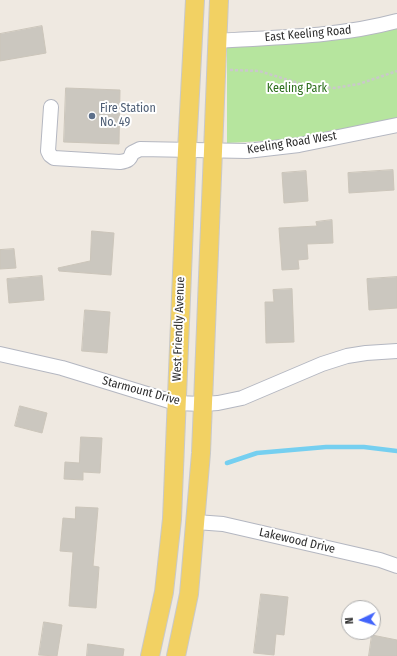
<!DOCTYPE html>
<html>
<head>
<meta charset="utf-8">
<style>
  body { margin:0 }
  #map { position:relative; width:397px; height:656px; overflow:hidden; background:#efe9e1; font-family:"Fira Sans Condensed",sans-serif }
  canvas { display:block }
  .north { position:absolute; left:341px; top:600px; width:40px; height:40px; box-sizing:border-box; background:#fff; border:1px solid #ababab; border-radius:50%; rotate:266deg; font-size:11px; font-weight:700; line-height:16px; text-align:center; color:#2e2e2e }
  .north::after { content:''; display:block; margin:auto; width:14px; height:18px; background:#4264fb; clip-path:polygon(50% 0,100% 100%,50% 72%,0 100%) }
</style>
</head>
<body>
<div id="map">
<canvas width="397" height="656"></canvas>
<div class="north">N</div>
</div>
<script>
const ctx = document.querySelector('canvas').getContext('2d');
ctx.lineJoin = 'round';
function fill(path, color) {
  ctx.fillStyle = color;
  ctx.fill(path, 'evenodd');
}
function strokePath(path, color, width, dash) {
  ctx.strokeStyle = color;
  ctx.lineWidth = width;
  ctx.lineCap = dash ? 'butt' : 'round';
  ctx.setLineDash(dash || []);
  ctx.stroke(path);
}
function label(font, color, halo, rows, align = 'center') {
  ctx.font = font + ' "Fira Sans Condensed",sans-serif';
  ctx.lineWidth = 4;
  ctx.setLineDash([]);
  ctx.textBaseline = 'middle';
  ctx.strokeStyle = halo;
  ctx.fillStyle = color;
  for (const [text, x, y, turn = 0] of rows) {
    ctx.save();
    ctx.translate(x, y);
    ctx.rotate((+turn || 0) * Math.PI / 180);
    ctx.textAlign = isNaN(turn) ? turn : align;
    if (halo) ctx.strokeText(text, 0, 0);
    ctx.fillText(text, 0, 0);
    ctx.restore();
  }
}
fill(new Path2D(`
  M 397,27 L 397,119 L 301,139 L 227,143 L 227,47 Z`), '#b6e59e');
strokePath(new Path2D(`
  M 227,463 L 257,453 L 326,447 L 364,447 L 397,451`), '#75cff0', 4.5);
const building = new Path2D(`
  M 42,26 L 46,53 L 0,61 L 0,34 Z
  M 66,88 L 120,90 L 119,144 L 64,142 Z
  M 393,170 L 394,190 L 349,193 L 348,173 Z
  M 306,171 L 308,201 L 284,203 L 282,173 Z
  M 332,220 L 333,243 L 307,244 L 308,259 L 298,260 L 299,269 L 282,270 L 279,228 L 317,226 L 316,222 Z
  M 92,231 L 114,233 L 111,275 L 59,271 L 58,268 L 90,261 Z
  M 14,249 L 16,268 L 0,269 L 0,250 Z
  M 42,276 L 44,300 L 9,303 L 7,279 Z
  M 397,277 L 397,308 L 369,310 L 367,279 Z
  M 292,289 L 294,342 L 266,343 L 265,302 L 274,302 L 273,290 Z
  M 85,310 L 110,312 L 107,353 L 82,351 Z
  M 20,406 L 47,413 L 42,433 L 15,426 Z
  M 81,437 L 102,438 L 100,473 L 83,472 L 83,480 L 64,479 L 65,462 L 79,463 Z
  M 76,507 L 98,508 L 93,566 L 99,567 L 96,608 L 69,606 L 73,552 L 60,551 L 63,518 L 75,519 Z
  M 261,594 L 288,597 L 284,635 L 276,634 L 274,655 L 254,653 Z
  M 44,622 L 62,625 L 57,656 L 39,655 Z
  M 372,635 L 397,640 L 397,656 L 369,656 Z
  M 88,644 L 124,649 L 123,656 L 87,656 Z`);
fill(building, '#cbc7bf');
strokePath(building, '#cbc5ba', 1);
const minor = new Path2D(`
  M 217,41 C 279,37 337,37 397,21
  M 51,107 L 48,151 L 50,155 L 54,158 L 120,162 C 127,161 130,160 132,153 L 140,149 L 247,151 L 299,145 L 397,125
  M 0,354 L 62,368 L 176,403 L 203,404 L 218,403 L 242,398 L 322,364 L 347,356 L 366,353 L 397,351
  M 196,522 L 223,524 L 380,560 L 397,566`);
const major = new Path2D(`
  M 150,656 L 164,592 L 172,519 L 187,150 L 195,0
  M 176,656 L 189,594 L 201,453 L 219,0`);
strokePath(minor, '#b4b7c1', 16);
strokePath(major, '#c9c9c9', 20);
strokePath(new Path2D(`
  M 230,70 L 259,71 L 308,86 L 334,88 L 359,84 L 397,71`), '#c9c9c9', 2.5, [3, 2]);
strokePath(minor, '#fff', 14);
strokePath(major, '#f2d163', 18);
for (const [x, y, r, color] of [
  [92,116,4,"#5c6f8a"]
]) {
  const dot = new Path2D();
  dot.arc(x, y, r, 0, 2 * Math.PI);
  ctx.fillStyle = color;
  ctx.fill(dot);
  strokePath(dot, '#fff', 1.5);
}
label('12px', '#2e2e2e', '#fff', [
  ["East Keeling Road",308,34,-5],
  ["Keeling Road West",292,143,-9],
  ["West Friendly Avenue",179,329,-88],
  ["Starmount Drive",141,391,15],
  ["Lakewood Drive",297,541,13]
]);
label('12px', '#2c6e1b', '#fff', [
  ["Keeling Park",297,89]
]);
label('12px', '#4e5e75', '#fff', [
  ["Fire Station",100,109],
  ["No. 49",100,123]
], 'left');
</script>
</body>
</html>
